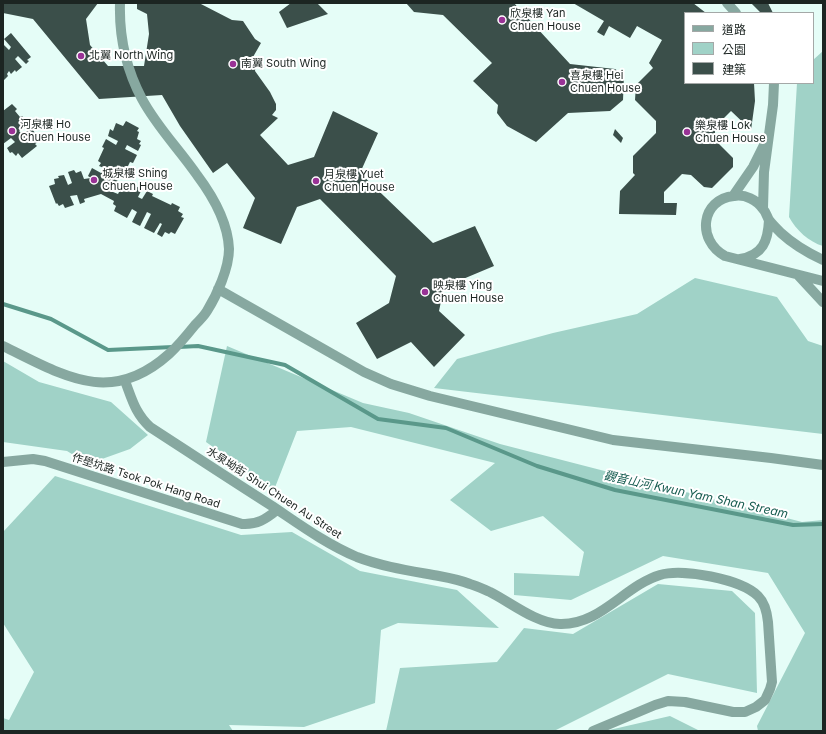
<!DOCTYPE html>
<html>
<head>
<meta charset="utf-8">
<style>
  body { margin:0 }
  #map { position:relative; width:826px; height:734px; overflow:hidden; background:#e5fdf7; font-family:Inter,"Noto Sans TC",sans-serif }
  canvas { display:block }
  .frame { position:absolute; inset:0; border:4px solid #1c2522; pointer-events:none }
  .legend { position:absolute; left:684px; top:12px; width:130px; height:72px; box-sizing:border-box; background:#fff; border:1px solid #a4a8a7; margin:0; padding:5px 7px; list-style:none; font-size:12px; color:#1c2522 }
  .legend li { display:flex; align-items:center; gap:8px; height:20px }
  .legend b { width:20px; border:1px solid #a4a8a7 }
</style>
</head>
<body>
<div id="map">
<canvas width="826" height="734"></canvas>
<div class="frame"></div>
<ul class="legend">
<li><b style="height:5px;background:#87a8a0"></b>道路</li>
<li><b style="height:11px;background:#a0d2c7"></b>公園</li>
<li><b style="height:11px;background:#3b4f4a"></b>建築</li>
</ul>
</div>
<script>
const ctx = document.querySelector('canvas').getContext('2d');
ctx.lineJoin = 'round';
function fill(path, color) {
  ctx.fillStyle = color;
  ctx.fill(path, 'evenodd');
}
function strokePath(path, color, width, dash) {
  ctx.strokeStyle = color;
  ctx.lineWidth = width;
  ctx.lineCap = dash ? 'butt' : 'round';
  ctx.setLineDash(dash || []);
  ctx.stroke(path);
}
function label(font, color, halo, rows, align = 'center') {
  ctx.font = font + ' Inter,"Noto Sans TC",sans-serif';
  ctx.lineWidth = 4;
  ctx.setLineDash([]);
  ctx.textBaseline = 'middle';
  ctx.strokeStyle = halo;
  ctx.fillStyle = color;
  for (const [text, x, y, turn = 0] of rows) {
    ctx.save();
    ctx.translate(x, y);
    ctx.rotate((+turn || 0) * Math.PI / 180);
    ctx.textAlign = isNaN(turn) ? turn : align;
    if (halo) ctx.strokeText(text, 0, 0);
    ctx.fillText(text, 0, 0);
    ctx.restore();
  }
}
fill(new Path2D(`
  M 823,51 L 823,246 C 809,242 796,230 789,217 L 797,83 L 813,83 L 813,60 Z
  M 695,278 L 777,297 L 808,341 L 823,346 L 823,434 L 434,388 L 457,359 L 553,333 L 637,314 Z
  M 227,346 L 363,403 L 409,413 L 500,444 L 802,522 L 823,520 L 823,731 L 758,731 L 757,726 L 805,633 L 768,573 L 663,556 L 571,600 L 514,595 L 514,573 L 579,576 L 584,552 L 543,516 L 491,531 L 450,500 L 495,463 L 351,427 L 297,431 L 274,490 L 206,442 Z
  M 3,361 L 39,382 L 111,402 L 148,435 L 130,449 L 88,464 L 67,451 L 3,442 Z
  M 55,476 L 241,535 L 292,532 L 360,571 L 457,590 L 499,628 L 398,623 L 381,630 L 375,703 L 304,727 L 229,725 L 233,731 L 3,731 L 3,718 L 9,720 L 34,672 L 3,623 L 3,532 Z
  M 658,584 L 732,591 L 755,613 L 757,693 L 668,674 L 554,731 L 386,731 L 400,668 L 497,662 L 524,628 L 573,634 Z
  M 670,716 L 700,731 L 605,731 Z`), '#a0d2c7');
strokePath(new Path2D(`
  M 3,304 L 51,319 L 108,350 L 173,347
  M 179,347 L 198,346 L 285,365 L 378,419 L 446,428 L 537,466 L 615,490 L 793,525 L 823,524`), '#5a988a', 4);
fill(new Path2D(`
  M 3,3 L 98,3 L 86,19 L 90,45 L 108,66 L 144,66 L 149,34 L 147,14 L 137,9 L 137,3 L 199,3 L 232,20 L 243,21 L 255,39 L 261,43 L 253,57 L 256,62 L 255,71 L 270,92 L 276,104 L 276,110 L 272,115 L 278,118 L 260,135 L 288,165 L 314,157 L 333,111 L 378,133 L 360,173 L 433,243 L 475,226 L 494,266 L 444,287 L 439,311 L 465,335 L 434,367 L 411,342 L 377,359 L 356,323 L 389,303 L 396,276 L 320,199 L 297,207 L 281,244 L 243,228 L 255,198 L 227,163 L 213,173 L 180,126 L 162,95 L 99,99 L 33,19 L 3,13 Z
  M 291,3 L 317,3 L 328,14 L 287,28 L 279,12 Z
  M 406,3 L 514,3 L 570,64 L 615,69 L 624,75 L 623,100 L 610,111 L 568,113 L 536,142 L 507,126 L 497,113 L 498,105 L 473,81 L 492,63 L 443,15 L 414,12 Z
  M 573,3 L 693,3 L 706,13 L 685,13 L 685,83 L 754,83 L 755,101 L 751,130 L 731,111 L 715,127 L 715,140 L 733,158 L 733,167 L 712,188 L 704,187 L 691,175 L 682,174 L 664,192 L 664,203 L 677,203 L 676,215 L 619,214 L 620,191 L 635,175 L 633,173 L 633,156 L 656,133 L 656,121 L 635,100 L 636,85 L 653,68 L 649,63 L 662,40 L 637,26 L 630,38 L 609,26 L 604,36 L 597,32 L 604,21 Z
  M 751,3 L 768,3 L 773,13 L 761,13 Z
  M 11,33 L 31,57 L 27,60 L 29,61 L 26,64 L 18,56 L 15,59 L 22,67 L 16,72 L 15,70 L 11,74 L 9,71 L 7,74 L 8,76 L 3,81 L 3,44 L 9,50 L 11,47 L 4,39 Z
  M 12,104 L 17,109 L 15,111 L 20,117 L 22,116 L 29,123 L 19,131 L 23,135 L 31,127 L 37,136 L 34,138 L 38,142 L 35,144 L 37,146 L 22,158 L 18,153 L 16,156 L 12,152 L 10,153 L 7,148 L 15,142 L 11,138 L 3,144 L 3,132 L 4,130 L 3,129 L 3,111 Z
  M 126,121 L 139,128 L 137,131 L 139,132 L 137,139 L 141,141 L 139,144 L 141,145 L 138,151 L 127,145 L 125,149 L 137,155 L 133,163 L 130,162 L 128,166 L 130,168 L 126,174 L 121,171 L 119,174 L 111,170 L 108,176 L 118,181 L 113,192 L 118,194 L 121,188 L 123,190 L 125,186 L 131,189 L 133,185 L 142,189 L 138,197 L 142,199 L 147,191 L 153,194 L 152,196 L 171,205 L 172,203 L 180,207 L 178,211 L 183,214 L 181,217 L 184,218 L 175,234 L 171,232 L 169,234 L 165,232 L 162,237 L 157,234 L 162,224 L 160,223 L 154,233 L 144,228 L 151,214 L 147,212 L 140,226 L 132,222 L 137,212 L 132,209 L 127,218 L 114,211 L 116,206 L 113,204 L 114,201 L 101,194 L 84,199 L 85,202 L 80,204 L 77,195 L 70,196 L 74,205 L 65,208 L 63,204 L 59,206 L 57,203 L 56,204 L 49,186 L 55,184 L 54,179 L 59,178 L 58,176 L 64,175 L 68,185 L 72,183 L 68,172 L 74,170 L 76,173 L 81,171 L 84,179 L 91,178 L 88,176 L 92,168 L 101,173 L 104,168 L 99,166 L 101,163 L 98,161 L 104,148 L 102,147 L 106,139 L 116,145 L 118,141 L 108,136 L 110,129 L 113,131 L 116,123 L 123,126 Z
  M 615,129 L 623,138 L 621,143 L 613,135 Z`), '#3b4f4a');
strokePath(new Path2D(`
  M 727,3 L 736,13
  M 733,196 L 753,167 L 765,143
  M 763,208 L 764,172 L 773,105 L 774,83
  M 740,259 C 763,255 768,241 769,220
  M 823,260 C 808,253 794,245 781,233 C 777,229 772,224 769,220 C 767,217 766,212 763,209 C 757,200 745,194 734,196 C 701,199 696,240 725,256 L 823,281
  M 798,275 L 823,302
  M 218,289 L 364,372 L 391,384 L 430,396 L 613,440 L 771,458 L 823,465
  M 3,346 C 63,375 110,407 169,354 C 179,345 187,335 195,325 C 199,321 204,316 207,311 C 217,295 229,268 229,249 C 228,223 212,195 197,175 C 179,149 157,127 142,99 C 126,69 119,37 120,3
  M 125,381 C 132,399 135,413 150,427 C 190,453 231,480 272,506 C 299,524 326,544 357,557 C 383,567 412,571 439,576 C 450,578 460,580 470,584 C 477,586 483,589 490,592 C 510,602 537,624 560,624 C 601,625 624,586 660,575 C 682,568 741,579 758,596 C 765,603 767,612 768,622 L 772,682 L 770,689 L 765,700 L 756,707 L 745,712 L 733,712 L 685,702 L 668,701 L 655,705 L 593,731
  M 3,462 L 33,459 L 45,461 L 242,524 C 257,525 266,519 277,510`), '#87a8a0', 10);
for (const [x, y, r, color] of [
  [502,20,4,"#993296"],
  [81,56,4,"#993296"],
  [233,64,4,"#993296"],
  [562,82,4,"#993296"],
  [12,131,4,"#993296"],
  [687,132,4,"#993296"],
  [94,180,4,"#993296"],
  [316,181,4,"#993296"],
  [425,292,4,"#993296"]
]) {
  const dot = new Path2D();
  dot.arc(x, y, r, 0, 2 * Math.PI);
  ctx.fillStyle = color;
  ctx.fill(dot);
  strokePath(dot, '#fff', 1.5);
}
label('11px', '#1c2522', '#fff', [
  ["欣泉樓 Yan",510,14],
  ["Chuen House",510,27],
  ["北翼 North Wing",89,56],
  ["南翼 South Wing",241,64],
  ["喜泉樓 Hei",570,76],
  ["Chuen House",570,89],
  ["河泉樓 Ho",20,125],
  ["Chuen House",20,138],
  ["樂泉樓 Lok",695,126],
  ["Chuen House",695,139],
  ["城泉樓 Shing",102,174],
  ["Chuen House",102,187],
  ["月泉樓 Yuet",324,175],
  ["Chuen House",324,188],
  ["映泉樓 Ying",433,286],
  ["Chuen House",433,299]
], 'left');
label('11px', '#1c2522', '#fff', [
  ["作壆坑路 Tsok Pok Hang Road",146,481,18],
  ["水泉坳街 Shui Chuen Au Street",274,493,33]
]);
label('italic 12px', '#155b4f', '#fff', [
  ["觀音山河 Kwun Yam Shan Stream",696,495,12]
]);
</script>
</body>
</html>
